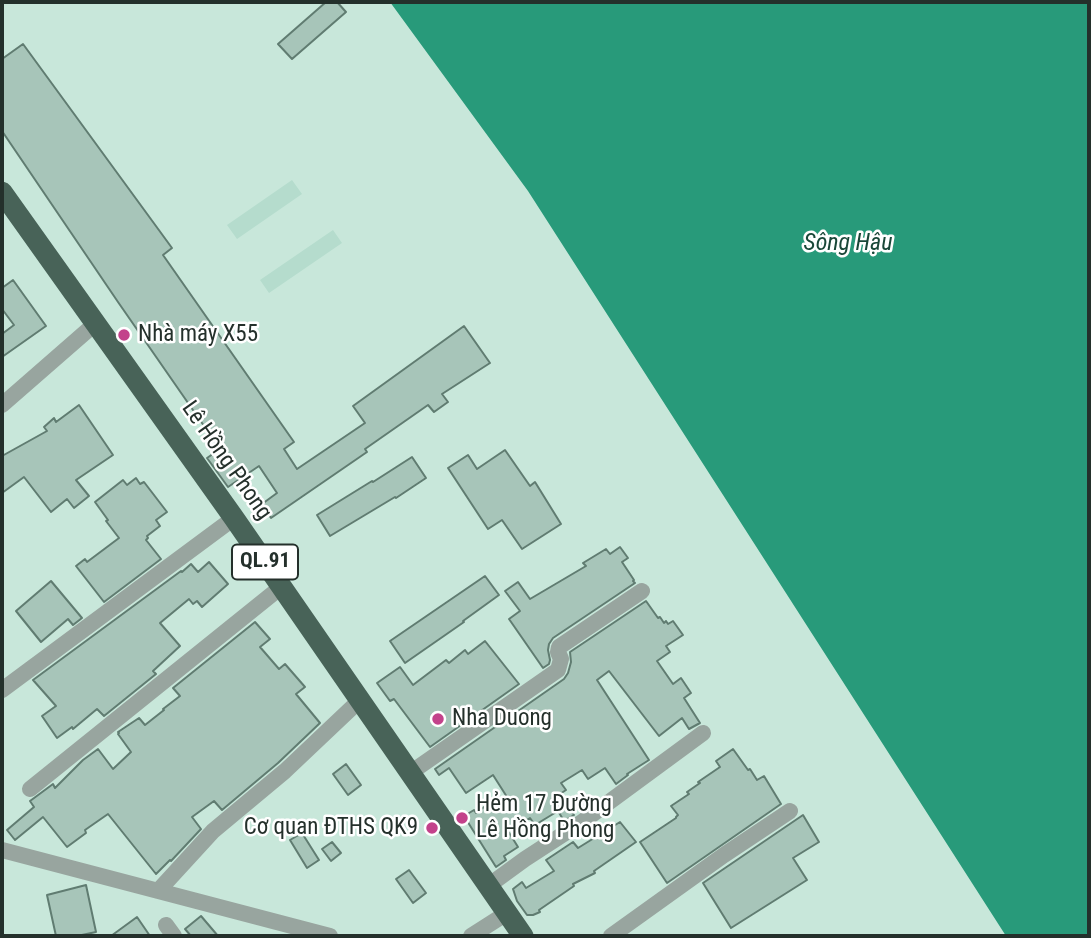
<!DOCTYPE html>
<html>
<head>
<meta charset="utf-8">
<style>
  body { margin:0 }
  #map { position:relative; width:1091px; height:938px; overflow:hidden; background:#c8e7da; font-family:"Roboto Condensed",sans-serif }
  canvas { display:block }
  .frame { position:absolute; inset:0; border:4px solid #24302b; pointer-events:none }
</style>
</head>
<body>
<div id="map">
<canvas width="1091" height="938"></canvas>
<div class="frame"></div>
</div>
<script>
const ctx = document.querySelector('canvas').getContext('2d');
ctx.lineJoin = 'round';
function fill(path, color) {
  ctx.fillStyle = color;
  ctx.fill(path, 'evenodd');
}
function strokePath(path, color, width, dash) {
  ctx.strokeStyle = color;
  ctx.lineWidth = width;
  ctx.lineCap = dash ? 'butt' : 'round';
  ctx.setLineDash(dash || []);
  ctx.stroke(path);
}
function label(font, color, halo, rows, align = 'center') {
  ctx.font = font + ' "Roboto Condensed",sans-serif';
  ctx.lineWidth = 5;
  ctx.setLineDash([]);
  ctx.textBaseline = 'middle';
  ctx.strokeStyle = halo;
  ctx.fillStyle = color;
  for (const [text, x, y, turn = 0] of rows) {
    ctx.save();
    ctx.translate(x, y);
    ctx.rotate((+turn || 0) * Math.PI / 180);
    ctx.textAlign = isNaN(turn) ? turn : align;
    if (halo) ctx.strokeText(text, 0, 0);
    ctx.fillText(text, 0, 0);
    ctx.restore();
  }
}
fill(new Path2D(`
  M 292,180 L 302,194 L 237,239 L 227,225 Z
  M 333,230 L 342,243 L 269,293 L 260,280 Z`), '#b5dccd');
fill(new Path2D(`
  M 390,2 L 1089,2 L 1089,936 L 1006,936 L 528,191 Z`), '#289a7a');
const building = new Path2D(`
  M 326,2 L 337,2 L 346,12 L 292,59 L 278,44 Z
  M 23,44 L 172,248 L 163,255 L 294,442 L 284,449 L 297,469 L 365,423 L 353,406 L 464,326 L 490,363 L 442,394 L 448,402 L 434,412 L 428,405 L 365,449 L 367,452 L 271,518 L 262,504 L 277,493 L 259,466 L 228,487 L 207,458 L 220,449 L 118,302 L 2,131 L 2,59 Z
  M 13,280 L 46,326 L 2,357 L 2,334 L 14,325 L 2,309 L 2,288 Z
  M 79,405 L 113,455 L 76,480 L 89,496 L 74,508 L 67,499 L 51,512 L 24,477 L 2,493 L 2,456 L 47,431 L 44,427 L 54,418 L 56,422 Z
  M 505,450 L 530,486 L 535,482 L 561,524 L 522,549 L 502,520 L 488,529 L 448,468 L 468,455 L 477,469 Z
  M 412,457 L 426,478 L 396,498 L 395,497 L 330,536 L 317,515 L 372,481 L 373,482 Z
  M 136,478 L 140,484 L 144,482 L 167,512 L 156,520 L 160,526 L 147,536 L 148,538 L 146,540 L 161,559 L 104,602 L 76,566 L 85,559 L 87,562 L 119,538 L 106,521 L 108,520 L 95,502 L 123,480 L 127,485 Z
  M 620,547 L 628,558 L 622,562 L 634,580 L 633,581 L 635,583 L 553,638 L 549,644 L 548,650 L 550,660 L 549,664 L 543,668 L 509,619 L 520,611 L 505,591 L 518,582 L 530,599 L 586,566 L 583,563 L 606,549 L 610,554 Z
  M 209,562 L 228,584 L 202,607 L 197,601 L 193,604 L 189,599 L 160,623 L 180,646 L 153,671 L 156,674 L 104,716 L 97,709 L 73,729 L 72,727 L 57,738 L 42,716 L 56,706 L 33,680 L 181,571 L 182,572 L 191,564 L 198,572 Z
  M 485,576 L 499,595 L 463,621 L 464,622 L 405,663 L 390,641 Z
  M 51,581 L 82,618 L 73,625 L 68,619 L 41,642 L 16,611 Z
  M 646,601 L 658,618 L 660,617 L 664,623 L 666,621 L 668,624 L 673,621 L 683,635 L 666,646 L 670,652 L 657,661 L 673,684 L 681,678 L 691,693 L 684,698 L 700,723 L 689,729 L 682,718 L 659,736 L 609,671 L 597,680 L 649,760 L 627,774 L 628,775 L 616,784 L 605,768 L 588,779 L 582,770 L 561,783 L 566,790 L 560,794 L 574,815 L 564,821 L 558,811 L 535,825 L 530,818 L 508,831 L 518,847 L 504,856 L 506,860 L 496,867 L 464,816 L 474,810 L 476,813 L 484,807 L 486,809 L 507,797 L 493,775 L 466,793 L 449,768 L 439,775 L 435,769 L 564,679 L 568,673 L 571,662 L 570,652 Z
  M 255,622 L 270,639 L 260,647 L 279,669 L 285,664 L 305,687 L 296,694 L 320,723 L 278,763 L 222,810 L 214,801 L 192,817 L 201,829 L 171,861 L 170,860 L 156,874 L 108,814 L 85,830 L 86,833 L 67,847 L 43,817 L 15,840 L 7,830 L 34,807 L 30,801 L 53,784 L 55,788 L 83,760 L 98,749 L 113,769 L 131,752 L 118,734 L 119,733 L 118,732 L 139,718 L 145,725 L 164,710 L 163,709 L 180,696 L 173,688 Z
  M 485,641 L 519,684 L 430,747 L 394,699 L 390,701 L 377,683 L 400,667 L 413,685 L 446,660 L 449,663 L 465,650 L 468,654 Z
  M 733,749 L 748,770 L 750,769 L 757,780 L 764,776 L 781,804 L 667,883 L 640,842 L 676,818 L 676,817 L 678,815 L 671,806 L 689,794 L 687,792 L 700,783 L 698,782 L 720,767 L 716,761 Z
  M 346,764 L 361,785 L 348,795 L 333,774 Z
  M 803,815 L 819,842 L 793,858 L 807,880 L 731,928 L 703,883 Z
  M 620,822 L 636,842 L 594,871 L 595,873 L 573,884 L 574,886 L 539,910 L 540,912 L 533,915 L 527,915 L 517,901 L 513,889 L 522,882 L 526,888 L 554,871 L 546,860 L 573,842 L 578,848 Z
  M 302,833 L 319,860 L 307,868 L 290,840 Z
  M 332,842 L 341,853 L 331,861 L 322,849 Z
  M 409,870 L 426,893 L 413,903 L 396,879 Z
  M 86,885 L 96,932 L 77,936 L 56,936 L 47,895 Z
  M 201,916 L 218,936 L 191,936 L 185,929 Z
  M 137,917 L 150,936 L 111,936 Z`);
fill(building, '#a7c5b9');
strokePath(building, '#607c71', 2);
strokePath(new Path2D(`
  M 2,405 L 96,323
  M 2,690 L 234,518
  M 410,773 L 558,670 L 561,659 L 558,652 L 559,647 L 642,591
  M 30,789 L 281,587
  M 2,850 L 330,936
  M 488,886 L 525,859 L 582,822 L 703,733
  M 158,891 L 213,831 L 285,771 L 360,700
  M 166,925 L 174,936
  M 471,936 L 507,913
  M 611,936 L 724,855 L 790,811`), '#98a59f', 16);
strokePath(new Path2D(`
  M 2,192 L 234,518 L 523,936`), '#486358', 21);
for (const [x, y, r, color] of [
  [124,335,7,"#c3428b"],
  [438,719,7,"#c3428b"],
  [462,818,7,"#c3428b"],
  [432,828,7,"#c3428b"]
]) {
  const dot = new Path2D();
  dot.arc(x, y, r, 0, 2 * Math.PI);
  ctx.fillStyle = color;
  ctx.fill(dot);
  strokePath(dot, '#fff', 2.5);
}
for (const [x, y, w] of [
  [265,562,66]
]) {
  const box = new Path2D();
  box.roundRect(x - w / 2, y - 17.5, w, 35, 5);
  ctx.fillStyle = '#fff';
  ctx.fill(box);
  strokePath(box, '#24302b', 2);
}
label('bold 21px', '#24302b', null, [
  ["QL.91",265,562]
]);
label('23px', '#24302b', '#fff', [
  ["Nhà máy X55",138,335],
  ["Nha Duong",452,719],
  ["Hẻm 17 Đường",476,805],
  ["Lê Hồng Phong",476,831],
  ["Cơ quan ĐTHS QK9",418,828,"right"]
], 'left');
label('23px', '#24302b', '#fff', [
  ["Lê Hồng Phong",226,461,55]
]);
label('italic 24px', '#194738', '#fff', [
  ["Sông Hậu",848,244]
]);
</script>
</body>
</html>
